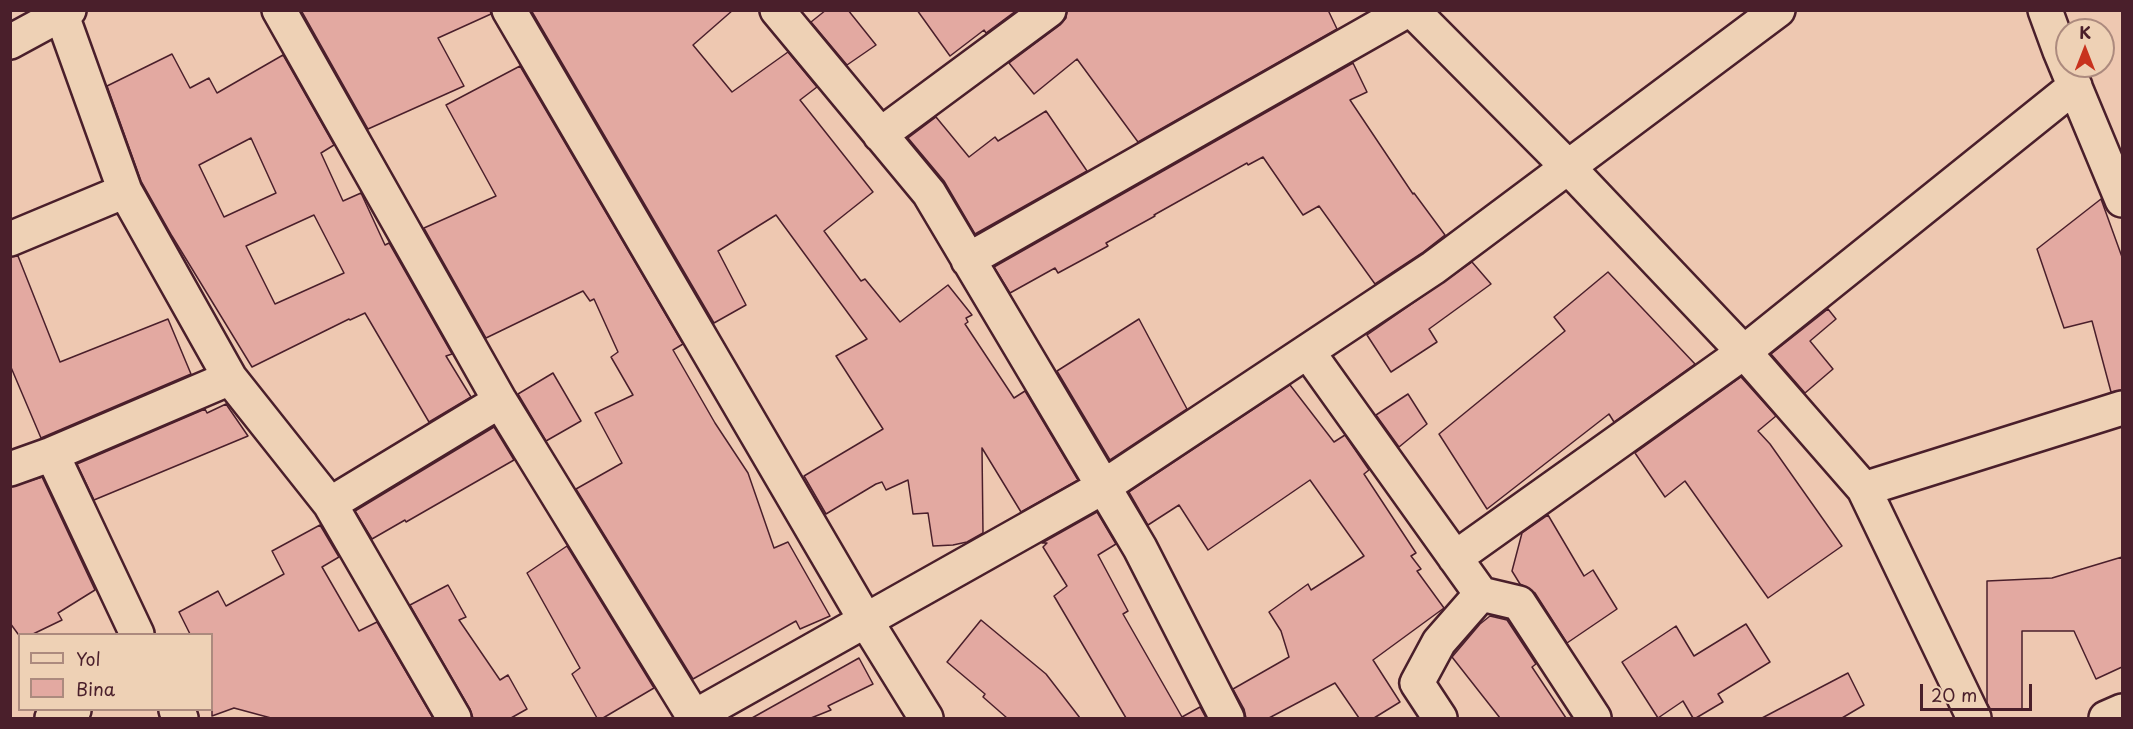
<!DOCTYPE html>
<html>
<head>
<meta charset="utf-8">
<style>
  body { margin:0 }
  #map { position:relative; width:2133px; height:729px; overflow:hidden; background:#eec8b1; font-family:"Playpen Sans",sans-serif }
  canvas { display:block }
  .frame { position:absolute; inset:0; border:12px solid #4a1f2b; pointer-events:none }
  .legend { position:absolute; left:18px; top:633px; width:195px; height:78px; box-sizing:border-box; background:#eed1b5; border:2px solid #ac8a7e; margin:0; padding:8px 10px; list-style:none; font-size:18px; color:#4a1f2b }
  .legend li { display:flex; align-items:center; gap:12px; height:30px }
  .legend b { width:30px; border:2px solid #ac8a7e }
  .north { position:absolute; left:2055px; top:18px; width:60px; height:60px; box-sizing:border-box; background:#eed1b5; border:2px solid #ac8a7e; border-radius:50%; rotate:0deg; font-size:16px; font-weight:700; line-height:24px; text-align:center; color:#4a1f2b }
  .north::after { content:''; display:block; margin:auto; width:21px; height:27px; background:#c8321e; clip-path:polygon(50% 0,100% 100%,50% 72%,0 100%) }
  .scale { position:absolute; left:1920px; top:684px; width:112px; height:27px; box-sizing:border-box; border:3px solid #4a1f2b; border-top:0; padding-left:8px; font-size:18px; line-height:21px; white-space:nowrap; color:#4a1f2b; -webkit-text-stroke:4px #eed1b5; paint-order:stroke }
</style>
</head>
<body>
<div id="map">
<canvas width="2133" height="729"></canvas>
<div class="frame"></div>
<ul class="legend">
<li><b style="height:8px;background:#eed1b5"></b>Yol</li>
<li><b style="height:16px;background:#e3a9a1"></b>Bina</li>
</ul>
<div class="north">K</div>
<div class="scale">20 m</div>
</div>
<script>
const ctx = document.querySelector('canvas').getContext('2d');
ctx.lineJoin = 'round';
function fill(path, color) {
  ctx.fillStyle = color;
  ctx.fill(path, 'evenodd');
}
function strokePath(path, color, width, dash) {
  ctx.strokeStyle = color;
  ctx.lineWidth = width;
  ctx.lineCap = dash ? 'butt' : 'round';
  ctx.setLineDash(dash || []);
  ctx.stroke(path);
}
const building = new Path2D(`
  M 301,10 L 490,10 L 491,14 L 438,38 L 464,86 L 368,129 Z
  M 531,10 L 733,10 L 693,45 L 732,92 L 788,52 L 817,87 L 800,100 L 873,192 L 824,231 L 861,281 L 865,279 L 900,322 L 948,285 L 972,315 L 966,318 L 968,322 L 965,324 L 1014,398 L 1025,391 L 1078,480 L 1021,512 L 982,448 L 983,533 L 967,542 L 953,545 L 933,546 L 928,513 L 913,514 L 908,480 L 886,490 L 882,482 L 876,484 L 826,514 L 804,476 L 883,429 L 836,356 L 867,339 L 776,215 L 718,251 L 746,305 L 714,323 Z
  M 826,10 L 848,10 L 876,45 L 847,65 L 811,22 Z
  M 917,10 L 1017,10 L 986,33 L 984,30 L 950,56 Z
  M 1067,10 L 1328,10 L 1337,29 L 1138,142 L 1077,59 L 1034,94 L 1009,63 L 1060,25 L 1066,18 Z
  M 172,54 L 190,88 L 209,78 L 217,93 L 283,55 L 334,145 L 321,153 L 343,201 L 361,193 L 385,245 L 389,243 L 452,354 L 446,356 L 471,397 L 429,422 L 365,313 L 350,320 L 349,319 L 252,367 L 172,236 L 141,181 L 107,86 ZM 251,138 L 276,193 L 224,217 L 199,165 ZM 314,215 L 344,273 L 275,304 L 246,246 Z
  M 1353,63 L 1367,92 L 1350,100 L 1413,194 L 1414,193 L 1445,235 L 1422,253 L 1375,284 L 1319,206 L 1303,215 L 1263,157 L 1248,165 L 1247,163 L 1154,215 L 1155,216 L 1106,243 L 1108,246 L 1058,273 L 1055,268 L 1010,293 L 994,267 Z
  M 520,66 L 683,344 L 673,350 L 715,423 L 748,473 L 774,548 L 788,542 L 830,616 L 800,629 L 796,621 L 693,679 L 576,489 L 622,463 L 595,413 L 633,395 L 611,357 L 618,352 L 594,299 L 590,301 L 583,291 L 486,338 L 424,228 L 496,196 L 446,105 Z
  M 1046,111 L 1087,171 L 975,234 L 944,181 L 908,138 L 936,117 L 969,157 L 995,137 L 998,141 Z
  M 2101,199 L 2122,257 L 2122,390 L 2111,392 L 2092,321 L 2064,328 L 2037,249 Z
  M 18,256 L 60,362 L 168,319 L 191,374 L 41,438 L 10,365 L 10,257 Z
  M 1472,262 L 1491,284 L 1429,329 L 1437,342 L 1391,372 L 1367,335 Z
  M 1608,272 L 1695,364 L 1614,422 L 1609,414 L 1487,509 L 1439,434 L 1565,331 L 1554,317 Z
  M 1828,309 L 1836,319 L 1810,341 L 1833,369 L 1805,393 L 1771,354 Z
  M 1139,319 L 1187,409 L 1110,460 L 1057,371 Z
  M 553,373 L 581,421 L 546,441 L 518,394 Z
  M 1741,377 L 1776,416 L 1758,431 L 1770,444 L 1842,546 L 1768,598 L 1685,481 L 1665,497 L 1635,453 Z
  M 1290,385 L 1334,442 L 1345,435 L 1369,470 L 1364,474 L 1416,553 L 1411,556 L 1421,569 L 1417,571 L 1444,608 L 1373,660 L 1400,702 L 1374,718 L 1359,718 L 1335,683 L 1269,718 L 1246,718 L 1244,709 L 1233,689 L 1289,657 L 1281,631 L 1269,612 L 1308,584 L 1311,590 L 1364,556 L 1310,480 L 1208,550 L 1179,505 L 1148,525 L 1129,492 Z
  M 1408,394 L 1427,424 L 1399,447 L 1376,415 Z
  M 226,404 L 248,436 L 94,500 L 77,464 L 205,409 L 207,413 Z
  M 494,427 L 514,460 L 406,522 L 405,520 L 372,539 L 355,511 Z
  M 42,477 L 95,590 L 58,613 L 62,620 L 33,634 L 18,634 L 10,623 L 10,487 Z
  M 1097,512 L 1116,544 L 1098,555 L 1128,611 L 1123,614 L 1182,717 L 1200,707 L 1206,718 L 1126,718 L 1054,596 L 1067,586 L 1043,547 L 1047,543 L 1042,543 Z
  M 1548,515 L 1584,576 L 1593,570 L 1617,609 L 1567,643 L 1535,593 L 1520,584 L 1512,571 L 1522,533 Z
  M 320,525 L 339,557 L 322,567 L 359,631 L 377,622 L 433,718 L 271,718 L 234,708 L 212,716 L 212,634 L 190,634 L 179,612 L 218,591 L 226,606 L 284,574 L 272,551 Z
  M 567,546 L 654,688 L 603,718 L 597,718 L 572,674 L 580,668 L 527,573 Z
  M 2122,557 L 2122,667 L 2096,679 L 2074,631 L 2022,631 L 2022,710 L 1991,710 L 1987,703 L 1987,581 L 2052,578 Z
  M 448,585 L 466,617 L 459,620 L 500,680 L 508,675 L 527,709 L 511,718 L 473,718 L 470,709 L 410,605 Z
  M 1490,616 L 1507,620 L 1536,664 L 1532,667 L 1566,718 L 1500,718 L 1452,657 L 1480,624 Z
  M 981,620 L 1046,674 L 1080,718 L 1007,718 L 983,697 L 985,694 L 947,662 Z
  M 1746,624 L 1770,662 L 1718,694 L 1723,702 L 1696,718 L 1693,718 L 1683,701 L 1658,718 L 1622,662 L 1676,626 L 1694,656 Z
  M 859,658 L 873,684 L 828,706 L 831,710 L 811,718 L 752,718 Z
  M 1848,673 L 1864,705 L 1842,718 L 1762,718 Z`);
fill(building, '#e3a9a1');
strokePath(building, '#4a1f2b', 1.5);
const minor = new Path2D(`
  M 60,10 L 125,191 L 230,378 L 330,504 L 454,718
  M 279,10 L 500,401 L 694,717 L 691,718
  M 509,10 L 866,621 L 926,718
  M 777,10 L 929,193 L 1140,548 L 1227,718
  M 1412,10 L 1568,167 L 1753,362 L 1864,489 L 1974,718
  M 2045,10 L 2060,51 L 2122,200
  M 10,42 L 69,10
  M 880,135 L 1049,10
  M 10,239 L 125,191
  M 968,260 L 1408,10
  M 1308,352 L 1481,594 L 1439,642 L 1417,683 L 1440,718
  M 52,454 L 230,378
  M 10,469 L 52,454 L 137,634
  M 1864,489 L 2122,408
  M 330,504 L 500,401
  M 1455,558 L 1744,352 L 2075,86
  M 1481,594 L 1519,603 L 1594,718
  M 176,710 L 181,718
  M 52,718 L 74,710
  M 695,718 L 694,717 L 1103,487 L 1433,268 L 1778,10
  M 2106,718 L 2122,711`);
strokePath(minor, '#4a1f2b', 38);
strokePath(minor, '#eed1b5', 33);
</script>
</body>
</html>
